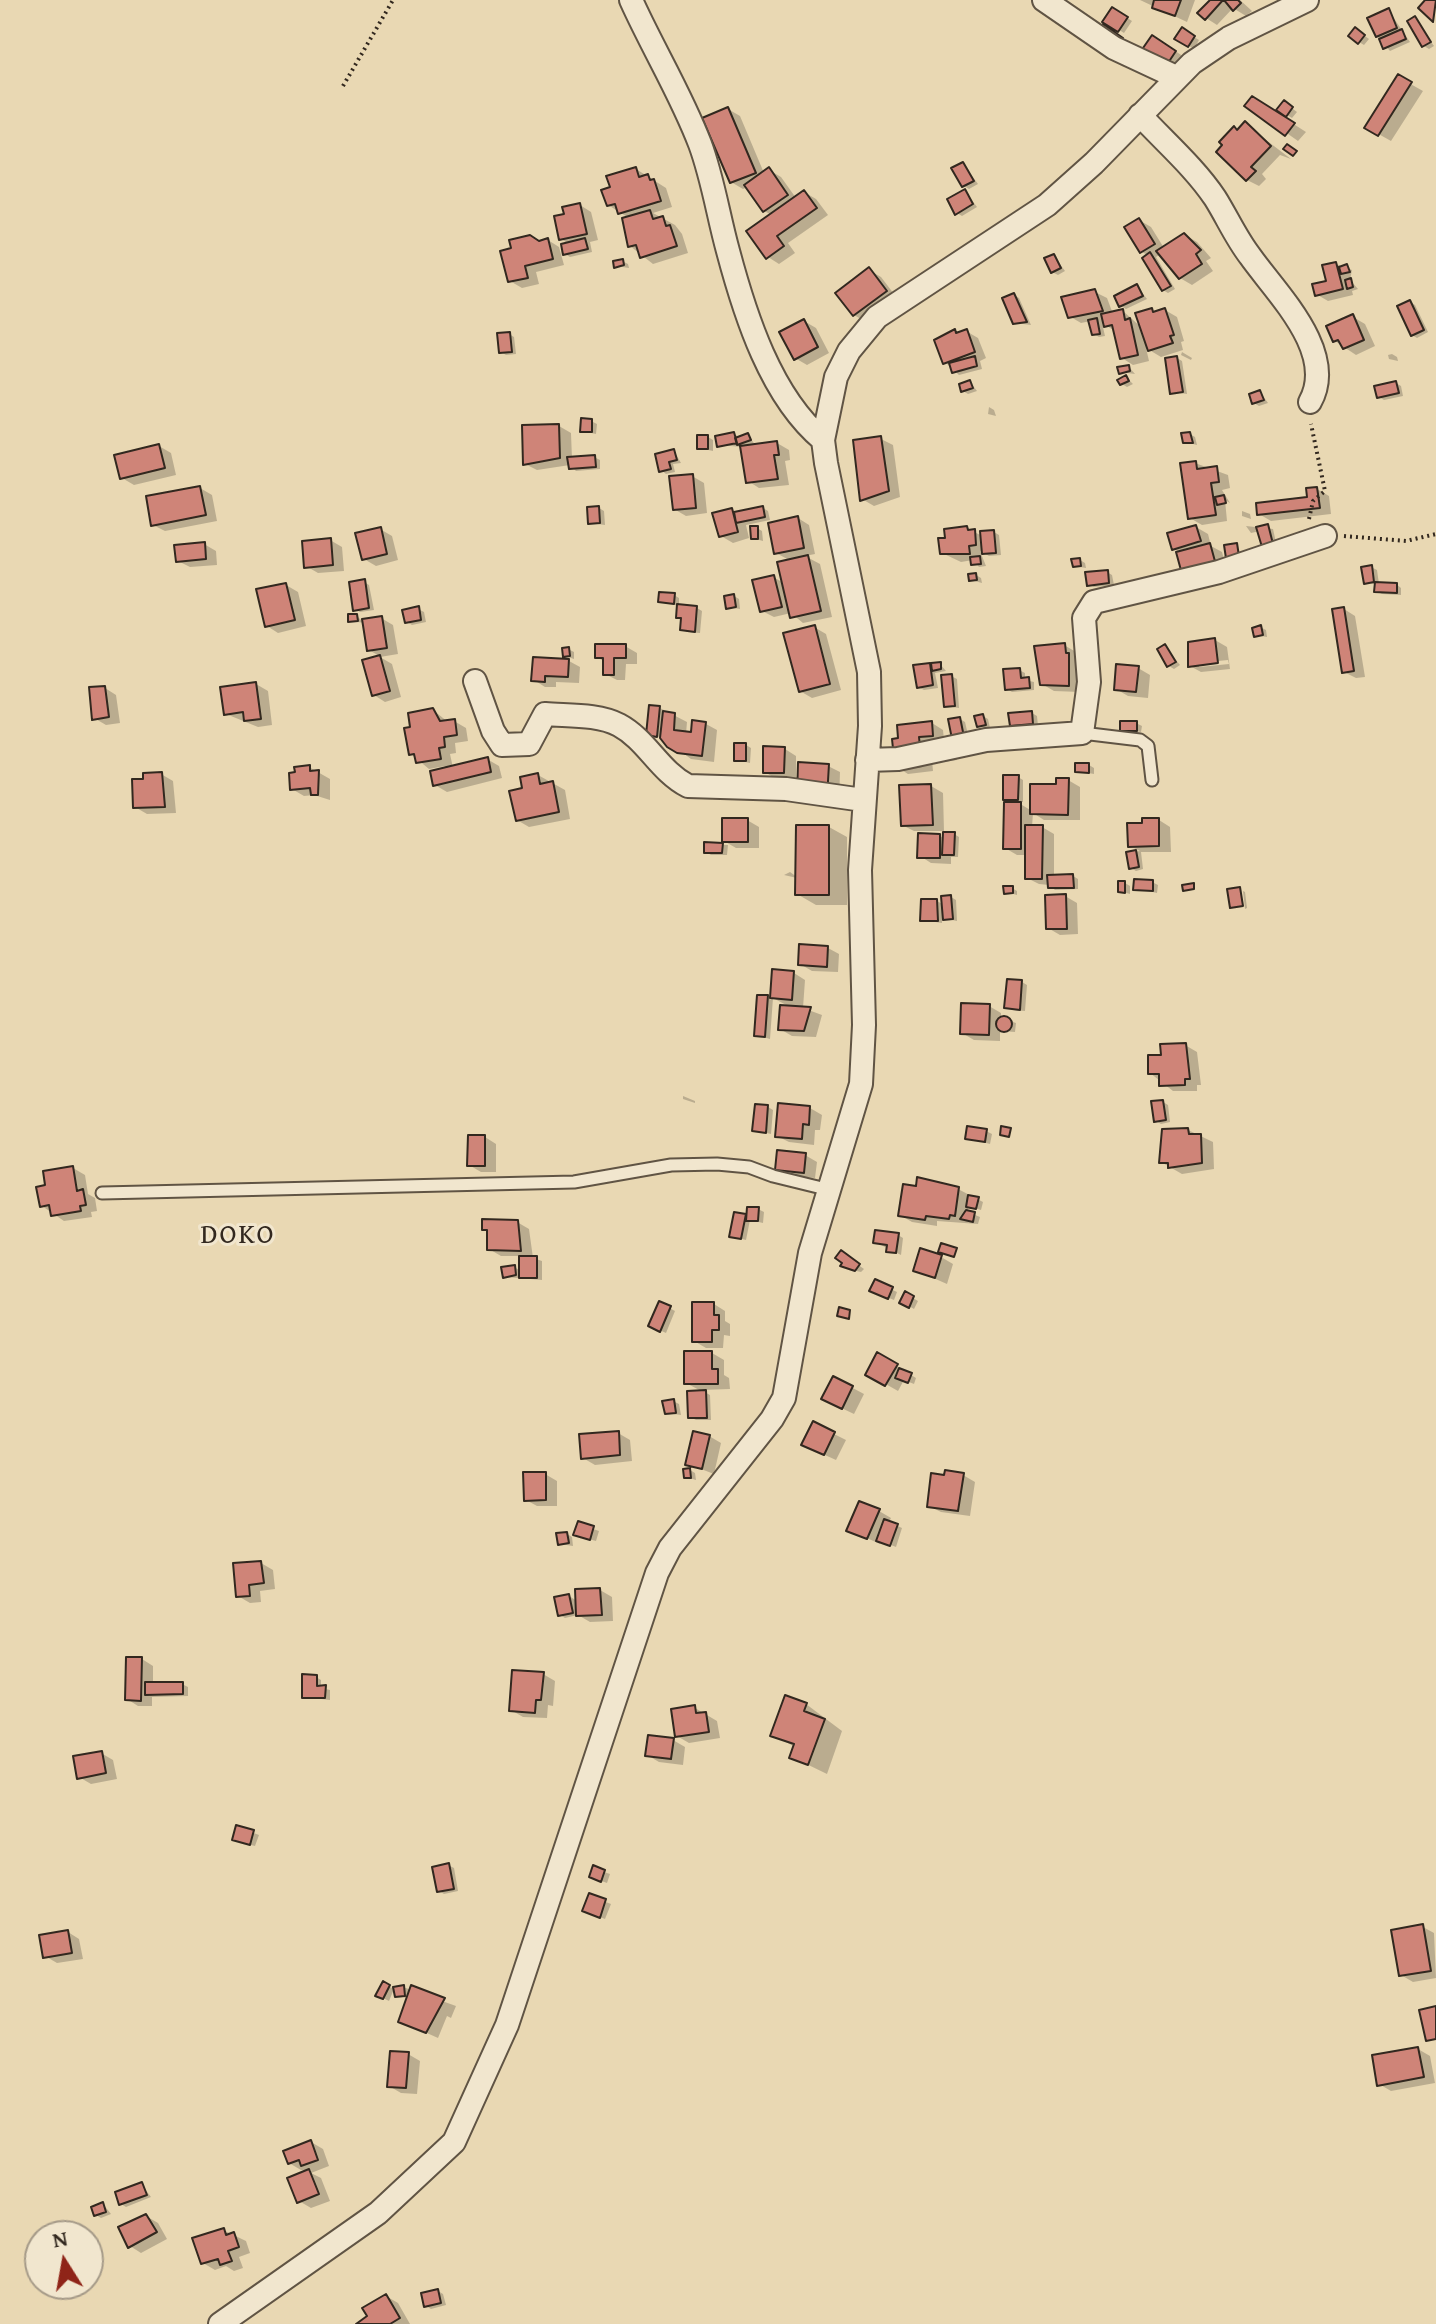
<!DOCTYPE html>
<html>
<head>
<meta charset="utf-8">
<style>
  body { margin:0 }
  #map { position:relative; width:1436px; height:2324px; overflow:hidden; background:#e9d8b3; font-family:"Gentium Book Plus",serif }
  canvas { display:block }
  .north { position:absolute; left:24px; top:2220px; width:80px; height:80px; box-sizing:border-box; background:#f1e6ce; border:2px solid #a59a88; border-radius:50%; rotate:349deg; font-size:22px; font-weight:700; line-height:32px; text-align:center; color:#32281f }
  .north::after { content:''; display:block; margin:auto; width:28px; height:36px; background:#8f2418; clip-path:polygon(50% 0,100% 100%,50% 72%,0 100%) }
</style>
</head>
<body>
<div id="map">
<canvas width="1436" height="2324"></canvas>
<div class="north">N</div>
</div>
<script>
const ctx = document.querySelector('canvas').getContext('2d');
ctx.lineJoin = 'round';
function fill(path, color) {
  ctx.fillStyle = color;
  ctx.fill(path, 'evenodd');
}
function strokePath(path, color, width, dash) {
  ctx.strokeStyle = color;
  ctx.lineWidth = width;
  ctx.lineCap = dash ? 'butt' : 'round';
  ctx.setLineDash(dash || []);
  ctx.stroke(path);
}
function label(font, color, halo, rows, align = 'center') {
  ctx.font = font + ' "Gentium Book Plus",serif';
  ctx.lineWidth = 6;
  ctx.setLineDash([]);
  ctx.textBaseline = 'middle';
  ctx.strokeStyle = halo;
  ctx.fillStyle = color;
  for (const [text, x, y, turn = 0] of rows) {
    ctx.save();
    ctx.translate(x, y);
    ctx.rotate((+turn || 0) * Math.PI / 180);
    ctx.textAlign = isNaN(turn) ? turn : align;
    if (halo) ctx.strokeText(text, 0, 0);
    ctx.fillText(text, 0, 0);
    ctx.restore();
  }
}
fill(new Path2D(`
  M 1140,0 L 1195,0 L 1187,22 Z
  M 1212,0 L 1240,0 L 1252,11 L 1246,16 L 1233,8 L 1217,25 L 1206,18 Z
  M 1113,9 L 1132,21 L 1124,33 L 1105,21 Z
  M 1389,11 L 1410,42 L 1390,51 L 1377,36 Z
  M 1415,19 L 1434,46 L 1429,49 L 1424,46 Z
  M 1182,30 L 1199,40 L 1194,49 L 1177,38 Z
  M 1361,33 L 1369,39 L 1364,45 L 1359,42 Z
  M 1165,44 L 1187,59 L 1171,83 Z
  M 1398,77 L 1423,91 L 1391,141 L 1366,127 Z
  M 1247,105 L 1264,105 L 1306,132 L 1298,141 Z
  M 1289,106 L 1297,112 L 1292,118 L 1287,115 Z
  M 728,109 L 740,116 L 764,173 L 769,170 L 781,177 L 796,198 L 804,192 L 816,199 L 828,215 L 788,243 L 795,253 L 779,264 L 768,257 L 772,215 L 764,211 L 748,187 L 743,189 L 731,182 Z
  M 1245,124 L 1291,159 L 1280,155 L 1262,174 L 1266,179 L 1259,186 L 1247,180 L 1238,131 Z
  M 963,164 L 978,184 L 969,189 L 964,186 Z
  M 636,169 L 666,188 L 672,207 L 653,213 L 675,225 L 682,234 L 688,253 L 653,264 L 630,246 L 629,218 L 608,205 Z
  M 965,191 L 977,207 L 962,216 L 957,213 Z
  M 580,205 L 591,212 L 598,240 L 590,242 L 592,252 L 570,257 L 565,254 L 569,244 L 561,239 L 566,216 Z
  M 1139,220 L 1151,227 L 1164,248 L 1185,235 L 1197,242 L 1211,258 L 1206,261 L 1213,271 L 1192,285 L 1180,278 L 1161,254 L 1156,257 L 1175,289 L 1168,293 L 1163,290 L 1149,256 L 1142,252 Z
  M 548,240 L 559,247 L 564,265 L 536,272 L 539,284 L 522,288 L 510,281 L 539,243 Z
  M 1054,256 L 1065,271 L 1058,275 L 1052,272 Z
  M 622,261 L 628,264 L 629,268 L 616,266 Z
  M 1336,264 L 1352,270 L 1350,280 L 1358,289 L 1352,291 L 1353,295 L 1328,301 L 1316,294 L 1329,282 Z
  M 869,270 L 881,277 L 897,298 L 866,322 L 854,315 Z
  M 1137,286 L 1147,299 L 1126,309 L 1121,306 Z
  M 1095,292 L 1107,298 L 1113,314 L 1123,311 L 1142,328 L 1165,310 L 1177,317 L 1184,341 L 1181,342 L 1183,350 L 1161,357 L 1146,348 L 1149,361 L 1133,365 L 1122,358 L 1115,331 L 1102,323 L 1105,336 L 1099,337 L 1094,334 L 1091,321 L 1081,323 L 1069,316 Z
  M 1014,295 L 1019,298 L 1031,325 L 1015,323 Z
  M 1410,302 L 1415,305 L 1428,332 L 1417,338 L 1412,335 Z
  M 1353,317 L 1365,324 L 1375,346 L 1356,355 L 1335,341 Z
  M 804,321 L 816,328 L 829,353 L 807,365 L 795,358 Z
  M 955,331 L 966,331 L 978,338 L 986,358 L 980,361 L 982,369 L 959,375 L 945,362 L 943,335 Z
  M 509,334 L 514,337 L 516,354 L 506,355 L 501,352 Z
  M 1182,352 L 1192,358 L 1191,360 L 1181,355 Z
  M 1392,354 L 1397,357 L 1398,361 L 1389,359 L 1388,355 Z
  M 1177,358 L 1182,361 L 1187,394 L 1172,392 Z
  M 1129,367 L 1135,374 L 1120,372 Z
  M 1126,377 L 1133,384 L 1127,387 L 1122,384 Z
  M 970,382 L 977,391 L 968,394 L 963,391 Z
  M 1396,383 L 1401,386 L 1403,396 L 1384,400 L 1379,397 Z
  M 1260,392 L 1268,403 L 1259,406 L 1254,403 Z
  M 989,407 L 994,410 L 996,416 L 988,414 Z
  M 591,421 L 597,424 L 596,434 L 582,431 Z
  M 559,426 L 571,433 L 572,459 L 594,457 L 600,460 L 600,469 L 576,471 L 570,465 L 537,470 L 525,464 Z
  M 734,434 L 741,438 L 748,435 L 756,446 L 777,443 L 789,450 L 790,460 L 785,461 L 789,485 L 759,488 L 748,481 L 742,447 L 719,445 Z
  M 1190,434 L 1195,437 L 1197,445 L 1185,442 Z
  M 708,437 L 713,440 L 713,451 L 699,448 Z
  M 881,439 L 893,445 L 900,497 L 874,506 L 862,499 Z
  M 159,446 L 171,453 L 176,475 L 134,485 L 122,478 Z
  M 674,451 L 681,463 L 673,464 L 675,472 L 666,474 L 661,470 Z
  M 1195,463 L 1228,475 L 1230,488 L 1222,490 L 1230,503 L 1225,500 L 1227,521 L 1202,525 L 1190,518 Z
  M 692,476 L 704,483 L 707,513 L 686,516 L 674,509 Z
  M 200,488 L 212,495 L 217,521 L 165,531 L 153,525 Z
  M 1317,489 L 1329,496 L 1331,514 L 1271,521 L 1259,514 L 1309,499 Z
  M 599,508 L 604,511 L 605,525 L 590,523 Z
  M 763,508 L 768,511 L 770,520 L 746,525 L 749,538 L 733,543 L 721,536 L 732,510 L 737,513 Z
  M 1242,511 L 1250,514 L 1251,519 L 1242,516 Z
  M 798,518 L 809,525 L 815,554 L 805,556 L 820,564 L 832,617 L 803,623 L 791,613 L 774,617 L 762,611 L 773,577 L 784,583 L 791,561 L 776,553 Z
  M 1246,526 L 1273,529 L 1277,547 L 1260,531 L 1251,533 Z
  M 1196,527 L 1208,534 L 1211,546 L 1222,552 L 1227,571 L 1173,549 Z
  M 757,528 L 762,531 L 763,541 L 752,538 Z
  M 967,528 L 982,536 L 994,532 L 999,535 L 1001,555 L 989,556 L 980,551 L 986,566 L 979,567 L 973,560 L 961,562 L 942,553 Z
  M 380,529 L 392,536 L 398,560 L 376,566 L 364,559 Z
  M 330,540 L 342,547 L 344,571 L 318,573 L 306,566 Z
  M 204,544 L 216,551 L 217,565 L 190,567 L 178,561 Z
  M 1080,560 L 1085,563 L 1086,568 L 1074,566 Z
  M 1371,567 L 1377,570 L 1379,584 L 1396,584 L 1401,588 L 1401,595 L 1382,594 L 1376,591 L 1377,585 L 1366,582 Z
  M 1107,572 L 1112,575 L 1114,585 L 1094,587 L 1088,584 Z
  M 976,575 L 981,578 L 982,583 L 971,580 Z
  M 364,582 L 369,585 L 374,610 L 360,612 L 355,609 Z
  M 286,585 L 298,592 L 306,626 L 278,633 L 267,626 Z
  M 674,595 L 679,598 L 679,606 L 660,601 Z
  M 734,596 L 739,599 L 740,609 L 727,607 Z
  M 697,608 L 702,611 L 700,633 L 687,632 L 682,629 L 683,620 L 678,617 Z
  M 418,609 L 424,612 L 426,622 L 412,625 L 407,622 Z
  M 1344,609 L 1355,616 L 1365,677 L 1356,678 L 1344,672 Z
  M 357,616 L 362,621 L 381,618 L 393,625 L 398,654 L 380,657 L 392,664 L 401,697 L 385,702 L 374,695 L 364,661 L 381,657 L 369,650 L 365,623 L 350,621 Z
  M 814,627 L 826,634 L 841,690 L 812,698 L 800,691 Z
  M 1260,627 L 1266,630 L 1267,637 L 1256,635 Z
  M 1215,640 L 1227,647 L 1230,669 L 1201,672 L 1190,666 ZM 1228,660 L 1229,664 L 1199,667 L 1199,663 Z
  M 1064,645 L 1076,652 L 1080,692 L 1054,691 L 1042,684 Z
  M 625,646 L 637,653 L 637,664 L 626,664 L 625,680 L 617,680 L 605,674 L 605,662 L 597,657 Z
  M 1165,647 L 1180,665 L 1174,669 L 1169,666 Z
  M 568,649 L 574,652 L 574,659 L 565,656 Z
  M 569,661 L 580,667 L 579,683 L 556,682 L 556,687 L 545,687 L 534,680 Z
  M 940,664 L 946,671 L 935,673 L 938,688 L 924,690 L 918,687 L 916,667 Z
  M 1138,668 L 1150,675 L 1148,698 L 1128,696 L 1116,689 Z
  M 1019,670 L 1025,673 L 1025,680 L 1034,682 L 1034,690 L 1012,692 L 1007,689 Z
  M 951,676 L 957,679 L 959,708 L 946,706 Z
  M 256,684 L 268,691 L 272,725 L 258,727 L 226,714 Z
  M 105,688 L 116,695 L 120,723 L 106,725 L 94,718 Z
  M 660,708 L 687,722 L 686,734 L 692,735 L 706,724 L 717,730 L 714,762 L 691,759 L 663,738 L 648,734 Z
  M 433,710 L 448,722 L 454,721 L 466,728 L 468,741 L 455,743 L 456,753 L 450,754 L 453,768 L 487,759 L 499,766 L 502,778 L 447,792 L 435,785 L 445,766 L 429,769 L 411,754 Z
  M 1032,713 L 1037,716 L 1038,726 L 1017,728 L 1011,725 Z
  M 983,716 L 988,719 L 990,728 L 978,726 Z
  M 960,719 L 965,722 L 969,739 L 959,741 Z
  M 932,723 L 943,730 L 944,740 L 955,742 L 957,760 L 937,763 L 932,760 L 933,771 L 908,774 L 897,767 L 900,740 Z
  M 1136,723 L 1142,726 L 1141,732 L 1122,729 Z
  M 746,745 L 751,748 L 750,763 L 736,760 Z
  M 785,749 L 796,756 L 796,777 L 828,766 L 840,772 L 839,804 L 800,779 L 776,779 L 765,772 Z
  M 1089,765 L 1094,768 L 1094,774 L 1077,771 Z
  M 309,767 L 330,779 L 330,800 L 314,795 L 304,796 L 292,789 Z
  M 161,774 L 173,781 L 176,813 L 147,814 L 135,807 L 145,781 Z
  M 538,775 L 565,790 L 570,819 L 529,827 L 517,820 L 524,789 Z
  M 1018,777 L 1023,780 L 1023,802 L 1017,802 L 1032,811 L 1068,780 L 1080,787 L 1080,820 L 1044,820 L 1033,813 L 1032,827 L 1042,827 L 1054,834 L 1054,877 L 1073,876 L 1078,879 L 1078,889 L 1055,890 L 1049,885 L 1039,884 L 1027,878 L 1027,855 L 1017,855 L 1005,848 L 1014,804 L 1005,798 Z
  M 931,786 L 943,793 L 944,831 L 914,831 L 902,825 Z
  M 747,820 L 759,827 L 759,848 L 736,848 L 724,841 Z
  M 1159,820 L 1170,827 L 1171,852 L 1141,852 L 1143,869 L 1136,871 L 1131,868 L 1128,853 L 1140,851 L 1130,846 L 1129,825 Z
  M 829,827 L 847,837 L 847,905 L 816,905 L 797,894 L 797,878 L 784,875 L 790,872 L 797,877 Z
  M 954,834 L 959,837 L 958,857 L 951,857 L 951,864 L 931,863 L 920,856 L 940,836 L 945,839 Z
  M 706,844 L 728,845 L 727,855 L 711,855 L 706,852 Z
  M 1152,882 L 1158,885 L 1157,893 L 1135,888 Z
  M 1125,883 L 1130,886 L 1130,894 L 1120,891 Z
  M 1012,888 L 1017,891 L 1017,895 L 1006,892 Z
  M 1243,891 L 1245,892 L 1247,908 L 1245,909 Z
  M 1065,896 L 1077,903 L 1078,934 L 1060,935 L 1048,928 Z
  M 951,897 L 956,900 L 957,921 L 942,918 L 942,923 L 922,920 L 937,901 L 944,905 Z
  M 828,948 L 839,954 L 838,972 L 812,971 L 800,964 Z
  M 774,972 L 794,973 L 805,980 L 803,1008 L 822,1015 L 816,1037 L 792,1036 L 780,1029 L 790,1007 L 773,998 L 770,1039 L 756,1035 L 768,997 L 771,1000 Z
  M 1022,982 L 1027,985 L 1025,1011 L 1012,1010 L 1006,1007 Z
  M 989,1006 L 1001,1013 L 1001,1018 L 1016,1023 L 1015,1032 L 1000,1031 L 1000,1041 L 974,1040 L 962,1033 Z
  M 1185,1045 L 1197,1052 L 1201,1085 L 1197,1085 L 1197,1091 L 1173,1091 L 1150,1073 L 1163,1057 Z
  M 683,1096 L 695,1101 L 695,1103 L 683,1099 Z
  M 1163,1102 L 1168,1105 L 1170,1122 L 1161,1124 L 1156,1121 Z
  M 768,1107 L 773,1110 L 771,1134 L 755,1130 Z
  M 810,1108 L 822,1115 L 820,1130 L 815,1130 L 814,1145 L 789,1142 L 777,1136 Z
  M 1188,1130 L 1213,1142 L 1214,1169 L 1182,1174 L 1161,1162 Z
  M 986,1131 L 992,1134 L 990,1144 L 967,1138 Z
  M 485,1137 L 496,1144 L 496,1172 L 481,1172 L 469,1165 Z
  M 805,1155 L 817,1162 L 815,1178 L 789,1176 L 777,1169 Z
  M 73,1168 L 85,1175 L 88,1194 L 95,1198 L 97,1211 L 91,1212 L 92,1217 L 64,1221 L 42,1206 L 47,1187 Z
  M 958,1189 L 983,1202 L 981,1210 L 968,1206 L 968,1212 L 980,1217 L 978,1224 L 937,1221 L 937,1226 L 912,1222 L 900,1215 Z
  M 758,1209 L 764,1212 L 763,1223 L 750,1220 L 746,1240 L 731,1236 L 745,1216 L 748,1218 Z
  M 517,1222 L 529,1229 L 533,1258 L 542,1261 L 542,1280 L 505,1277 L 514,1267 L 521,1271 L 521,1256 L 501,1256 L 489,1249 L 489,1232 L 484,1229 Z
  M 898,1235 L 903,1238 L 901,1255 L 875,1242 Z
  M 846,1256 L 864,1269 L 861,1272 L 847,1269 L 837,1258 Z
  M 941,1257 L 953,1264 L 947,1284 L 915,1270 Z
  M 876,1282 L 897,1292 L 894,1300 L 877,1293 Z
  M 906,1294 L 918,1301 L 914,1309 L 902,1302 Z
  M 660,1303 L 675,1311 L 666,1333 L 655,1328 Z
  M 714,1304 L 725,1311 L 725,1321 L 730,1324 L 730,1336 L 724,1335 L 723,1348 L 706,1348 L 694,1341 Z
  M 712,1353 L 724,1360 L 724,1375 L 729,1378 L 730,1389 L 701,1390 L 710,1395 L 711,1420 L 696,1420 L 690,1417 L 703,1392 L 686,1383 Z
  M 878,1355 L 916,1378 L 914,1384 L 904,1380 L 898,1391 L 868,1374 Z
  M 834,1378 L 864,1394 L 854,1414 L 835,1405 Z
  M 673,1401 L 679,1404 L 681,1415 L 666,1413 Z
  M 814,1424 L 846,1440 L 836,1460 L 816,1451 Z
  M 618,1433 L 630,1440 L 632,1461 L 595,1465 L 583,1458 Z
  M 709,1436 L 721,1443 L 714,1474 L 688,1464 Z
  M 690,1470 L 695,1473 L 696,1480 L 686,1477 Z
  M 545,1474 L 557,1481 L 557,1506 L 537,1506 L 526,1500 Z
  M 963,1475 L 975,1482 L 970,1516 L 941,1512 L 929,1506 L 946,1477 Z
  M 879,1511 L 891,1518 L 889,1522 L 902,1528 L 896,1547 L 881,1541 L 880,1544 L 849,1530 Z
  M 579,1524 L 599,1531 L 596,1541 L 581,1537 Z
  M 567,1534 L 572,1537 L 573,1546 L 560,1544 Z
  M 261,1563 L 273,1570 L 275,1589 L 260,1591 L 261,1602 L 250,1603 L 238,1596 Z
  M 600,1590 L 612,1597 L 613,1621 L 590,1622 L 578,1615 L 565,1618 L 560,1615 L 569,1596 L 577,1601 Z
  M 142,1659 L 153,1666 L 153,1684 L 182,1684 L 188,1687 L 188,1696 L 152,1697 L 152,1706 L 138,1706 L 127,1699 Z
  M 543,1674 L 555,1681 L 553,1706 L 548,1705 L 547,1718 L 523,1717 L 511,1710 Z
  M 316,1677 L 321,1680 L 321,1688 L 330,1690 L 330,1700 L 304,1697 Z
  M 806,1704 L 842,1731 L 827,1774 L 792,1757 L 795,1747 L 773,1735 Z
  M 695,1708 L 717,1721 L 720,1738 L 689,1743 L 677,1736 Z
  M 673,1740 L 685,1747 L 683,1765 L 659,1762 L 647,1755 Z
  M 101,1753 L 113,1760 L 117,1779 L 91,1784 L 79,1777 Z
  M 238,1827 L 259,1835 L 255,1846 L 239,1842 Z
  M 448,1865 L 454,1868 L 458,1891 L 444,1894 L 439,1891 Z
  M 604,1872 L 610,1874 L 607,1883 L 596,1879 Z
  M 590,1896 L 611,1904 L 605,1919 L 590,1913 Z
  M 1423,1927 L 1434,1933 L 1436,1978 L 1413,1982 L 1401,1975 Z
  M 68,1932 L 79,1939 L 83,1959 L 57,1963 L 45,1956 Z
  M 384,1984 L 394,1989 L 389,2001 L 377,1995 Z
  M 403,1987 L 456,2006 L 451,2018 L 447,2016 L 438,2038 L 400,2021 L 409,1998 L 397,1996 Z
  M 1418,2049 L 1430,2056 L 1435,2083 L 1391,2091 L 1379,2084 Z
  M 408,2054 L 420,2061 L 417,2094 L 401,2093 L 389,2086 Z
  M 311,2142 L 323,2149 L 329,2166 L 311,2173 L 321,2178 L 330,2201 L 311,2208 L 299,2201 L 290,2179 L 312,2170 L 301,2170 L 289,2163 Z
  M 141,2184 L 151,2197 L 126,2207 L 121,2204 Z
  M 103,2204 L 111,2214 L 101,2218 L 96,2215 Z
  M 146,2216 L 158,2223 L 167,2239 L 141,2253 L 130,2246 Z
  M 223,2230 L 246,2241 L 250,2253 L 239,2257 L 243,2268 L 234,2271 L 226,2266 L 215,2270 L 203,2263 Z
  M 438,2291 L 443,2294 L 446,2305 L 431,2309 L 426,2306 Z
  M 386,2296 L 398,2303 L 410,2324 L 358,2324 L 369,2317 Z`), '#0003');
const building = new Path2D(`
  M 1154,0 L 1181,0 L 1175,16 L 1152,8 Z
  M 1210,0 L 1223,0 L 1205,20 L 1197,13 Z
  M 1224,0 L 1238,0 L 1241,3 L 1233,11 Z
  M 1425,0 L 1436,0 L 1433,22 L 1418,8 Z
  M 1112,7 L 1128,17 L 1118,32 L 1102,22 Z
  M 1389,8 L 1397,28 L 1376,37 L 1367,18 Z
  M 1415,16 L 1431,42 L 1422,47 L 1407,21 Z
  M 1103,24 L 1123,38 L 1117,47 L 1097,33 Z
  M 1182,27 L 1195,36 L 1188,47 L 1174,39 Z
  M 1355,27 L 1365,35 L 1358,44 L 1348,36 Z
  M 1402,29 L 1406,39 L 1383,49 L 1379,39 Z
  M 1152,35 L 1176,51 L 1158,78 L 1134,61 Z
  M 1398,74 L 1412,82 L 1378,136 L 1364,128 Z
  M 1252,96 L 1295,123 L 1285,136 L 1244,106 Z
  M 1284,100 L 1293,107 L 1286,117 L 1276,110 Z
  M 728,107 L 756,173 L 730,183 L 702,118 Z
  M 1245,121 L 1271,146 L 1251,167 L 1256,171 L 1246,181 L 1216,152 L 1222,145 L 1219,142 L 1234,126 L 1237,130 Z
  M 1287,144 L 1297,151 L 1293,156 L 1283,149 Z
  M 963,162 L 974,181 L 962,187 L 951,168 Z
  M 636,167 L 639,177 L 648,174 L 650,180 L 654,179 L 661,201 L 618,214 L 615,204 L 607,206 L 601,190 L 610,187 L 606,176 Z
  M 769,167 L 788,195 L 763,212 L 744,185 Z
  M 965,189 L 973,204 L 955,215 L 947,199 Z
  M 804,190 L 817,208 L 777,236 L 784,246 L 766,259 L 746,231 Z
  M 580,203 L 587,234 L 559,240 L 554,216 L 564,214 L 562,207 Z
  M 650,210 L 653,219 L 663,216 L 666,226 L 670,225 L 677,246 L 640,258 L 636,245 L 628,247 L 622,218 Z
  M 1139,218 L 1155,244 L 1140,253 L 1124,227 Z
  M 1184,233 L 1201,250 L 1196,254 L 1202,264 L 1179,279 L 1156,251 Z
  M 530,235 L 539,241 L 548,238 L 553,259 L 525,266 L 528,278 L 508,282 L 500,251 L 511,248 L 509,240 Z
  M 585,238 L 588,249 L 563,255 L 561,244 Z
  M 1150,252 L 1171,286 L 1162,291 L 1142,258 Z
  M 1054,254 L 1061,268 L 1051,273 L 1044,258 Z
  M 623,259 L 624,265 L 614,268 L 613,261 Z
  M 1336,262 L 1343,289 L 1315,296 L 1312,284 L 1326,281 L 1322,265 Z
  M 1347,264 L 1350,272 L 1341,274 L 1339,267 Z
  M 869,267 L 887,291 L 853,316 L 835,293 Z
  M 1351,278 L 1353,287 L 1347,289 L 1345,280 Z
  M 1137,284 L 1143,296 L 1119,307 L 1114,296 Z
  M 1095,289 L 1103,311 L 1068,318 L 1061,297 Z
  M 1014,293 L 1027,322 L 1013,324 L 1002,298 Z
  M 1410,300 L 1424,330 L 1411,336 L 1397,306 Z
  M 1152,308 L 1153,312 L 1165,308 L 1174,335 L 1170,336 L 1173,343 L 1148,351 L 1135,313 Z
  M 1123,309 L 1125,320 L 1130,318 L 1138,355 L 1120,359 L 1112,325 L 1104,327 L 1101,314 Z
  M 1353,314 L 1364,340 L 1343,349 L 1338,340 L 1333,342 L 1326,326 Z
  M 1097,318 L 1100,334 L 1092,335 L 1088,320 Z
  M 804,319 L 818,347 L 794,360 L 779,332 Z
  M 955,329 L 956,333 L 967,329 L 975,352 L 943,364 L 934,340 Z
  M 510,332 L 512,352 L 499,353 L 497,333 Z
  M 975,356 L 977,366 L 952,373 L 949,363 Z
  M 1177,356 L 1183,392 L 1170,394 L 1165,358 Z
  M 1129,365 L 1130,371 L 1119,374 L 1117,367 Z
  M 1126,375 L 1129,381 L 1120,385 L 1117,380 Z
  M 970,380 L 973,388 L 961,392 L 959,384 Z
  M 1396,381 L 1399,393 L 1377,398 L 1374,386 Z
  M 1260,390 L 1264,400 L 1252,404 L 1249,394 Z
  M 581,418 L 592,419 L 592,432 L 580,432 Z
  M 559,424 L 560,458 L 523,465 L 522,425 Z
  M 734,432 L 737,443 L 717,447 L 715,436 Z
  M 1190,432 L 1193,443 L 1183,443 L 1181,433 Z
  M 748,433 L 751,440 L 737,445 L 735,438 Z
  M 697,435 L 708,435 L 708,449 L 697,449 Z
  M 881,436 L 889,491 L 860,501 L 853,440 Z
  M 777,441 L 779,455 L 774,455 L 778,479 L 746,483 L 740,446 Z
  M 159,444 L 165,468 L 120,479 L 114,455 Z
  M 674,449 L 677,460 L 669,462 L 671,469 L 659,472 L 655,454 Z
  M 595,455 L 596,467 L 569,469 L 567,457 Z
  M 1196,461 L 1197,469 L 1217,466 L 1219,482 L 1211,483 L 1216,515 L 1188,519 L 1180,463 Z
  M 693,474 L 696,508 L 673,510 L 669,476 Z
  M 200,486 L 206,515 L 151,526 L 146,496 Z
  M 1317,487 L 1320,508 L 1257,515 L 1256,503 L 1307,497 L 1306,488 Z
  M 1224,495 L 1226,503 L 1217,505 L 1215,497 Z
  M 599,506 L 600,523 L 588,524 L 587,507 Z
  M 763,506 L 765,517 L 736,523 L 734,512 Z
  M 732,508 L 738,532 L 719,537 L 712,513 Z
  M 798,516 L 804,548 L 774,554 L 768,523 Z
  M 1268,524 L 1273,544 L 1262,547 L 1256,527 Z
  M 1196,525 L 1201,541 L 1172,550 L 1167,533 Z
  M 750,526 L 758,526 L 758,539 L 751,539 Z
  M 967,526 L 968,530 L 975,529 L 976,545 L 969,546 L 970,554 L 940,554 L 938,538 L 945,538 L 944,529 Z
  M 381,527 L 387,554 L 362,560 L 355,533 Z
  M 994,530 L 996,553 L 982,554 L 980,531 Z
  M 331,538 L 333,565 L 304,568 L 302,541 Z
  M 205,542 L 206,559 L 176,562 L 174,545 Z
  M 1210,543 L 1216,565 L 1182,574 L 1176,552 Z
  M 1237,543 L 1240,563 L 1227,565 L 1224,545 Z
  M 808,555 L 821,611 L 790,618 L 777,562 Z
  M 980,556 L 981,564 L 971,565 L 970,557 Z
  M 1080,558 L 1081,566 L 1073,567 L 1071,559 Z
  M 1372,565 L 1374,582 L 1364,584 L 1361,567 Z
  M 1108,570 L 1109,583 L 1087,586 L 1085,572 Z
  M 976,573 L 977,580 L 969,581 L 968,574 Z
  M 774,575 L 782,607 L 760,612 L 752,580 Z
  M 365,579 L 369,608 L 353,611 L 349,582 Z
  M 1375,582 L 1397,583 L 1397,593 L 1374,592 Z
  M 286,583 L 295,620 L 265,627 L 256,589 Z
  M 659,592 L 675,593 L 674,604 L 658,602 Z
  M 734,594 L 736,607 L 726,609 L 724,596 Z
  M 677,604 L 697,606 L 695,632 L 680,630 L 681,618 L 676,618 Z
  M 419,606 L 421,620 L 405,623 L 402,610 Z
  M 1344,607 L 1354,671 L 1342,673 L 1332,609 Z
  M 348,614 L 357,614 L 358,621 L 348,622 Z
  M 382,616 L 387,648 L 367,651 L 362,619 Z
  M 815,625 L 830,684 L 799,692 L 783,633 Z
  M 1261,625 L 1263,635 L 1254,637 L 1252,628 Z
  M 1215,638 L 1218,663 L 1188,667 L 1188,642 Z
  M 1065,643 L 1066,653 L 1069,653 L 1069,686 L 1040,685 L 1034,646 Z
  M 595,644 L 626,644 L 626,658 L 614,658 L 614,675 L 603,675 L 603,658 L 595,658 Z
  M 1165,644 L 1176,662 L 1167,667 L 1157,649 Z
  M 569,647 L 570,656 L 563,657 L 562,648 Z
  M 380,655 L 390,691 L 372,696 L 362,660 Z
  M 533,657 L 569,659 L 568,677 L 545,676 L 545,682 L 531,681 Z
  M 941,662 L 941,669 L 932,671 L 931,663 Z
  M 930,663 L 933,685 L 917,688 L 913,665 Z
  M 1116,664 L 1139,666 L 1136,692 L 1114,690 Z
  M 1020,668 L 1021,678 L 1029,677 L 1030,688 L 1005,690 L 1003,669 Z
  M 952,674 L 955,706 L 944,707 L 941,675 Z
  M 256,682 L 261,719 L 244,721 L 243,712 L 224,715 L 220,687 Z
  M 105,686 L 109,717 L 92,720 L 89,687 Z
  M 649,705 L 660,706 L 657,737 L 646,735 Z
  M 433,708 L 440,721 L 455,719 L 457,735 L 444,737 L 445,747 L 439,748 L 441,759 L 416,763 L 414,754 L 409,755 L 404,728 L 410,727 L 408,713 Z
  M 663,711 L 675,713 L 674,730 L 691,732 L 692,720 L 706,722 L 702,756 L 677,753 L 667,747 L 660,738 Z
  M 1032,711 L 1033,724 L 1010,726 L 1008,713 Z
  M 983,714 L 986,725 L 977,727 L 974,716 Z
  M 960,717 L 964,737 L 952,739 L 948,719 Z
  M 932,721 L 933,736 L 919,737 L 922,766 L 895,768 L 892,739 L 898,738 L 897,725 Z
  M 1120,721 L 1137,721 L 1137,731 L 1120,731 Z
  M 734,743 L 746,743 L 746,761 L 734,761 Z
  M 763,746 L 785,747 L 784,773 L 763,773 Z
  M 488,757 L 491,772 L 433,786 L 430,771 Z
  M 798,762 L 829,764 L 827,798 L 797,797 Z
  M 1075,763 L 1089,763 L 1089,773 L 1075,772 Z
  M 310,765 L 310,771 L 319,770 L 318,795 L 311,795 L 310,788 L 290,790 L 289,773 L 295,772 L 294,767 Z
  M 162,772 L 165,807 L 133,808 L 132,779 L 143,779 L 143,773 Z
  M 538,773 L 540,784 L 553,781 L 559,812 L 516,821 L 509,791 L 522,788 L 520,777 Z
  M 1003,775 L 1019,775 L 1018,800 L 1003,800 Z
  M 1056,778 L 1069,778 L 1068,815 L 1030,814 L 1030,784 L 1056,784 Z
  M 931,784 L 933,825 L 901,826 L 899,785 Z
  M 1004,802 L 1021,802 L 1021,849 L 1003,849 Z
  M 722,818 L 748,818 L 748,842 L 722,842 Z
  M 1142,818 L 1159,818 L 1159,846 L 1128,847 L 1127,823 L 1142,823 Z
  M 796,825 L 829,825 L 829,895 L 795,895 Z
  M 1025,825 L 1043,825 L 1042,879 L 1025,879 Z
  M 943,832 L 955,832 L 954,855 L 942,855 Z
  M 918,833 L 940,834 L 940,858 L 917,858 Z
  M 704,842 L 723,843 L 722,853 L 704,853 Z
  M 1136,850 L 1139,867 L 1129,869 L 1126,852 Z
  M 1073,874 L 1074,888 L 1048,888 L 1047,875 Z
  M 1134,879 L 1153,880 L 1153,891 L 1133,890 Z
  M 1118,881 L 1125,881 L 1125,893 L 1118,892 Z
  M 1194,883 L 1194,889 L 1183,891 L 1182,885 Z
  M 1003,886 L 1013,886 L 1013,893 L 1004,894 Z
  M 1240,887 L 1243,906 L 1230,908 L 1227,889 Z
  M 1066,894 L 1067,929 L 1046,929 L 1045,895 Z
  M 951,895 L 953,919 L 943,920 L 941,896 Z
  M 921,899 L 937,899 L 938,921 L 920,921 Z
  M 799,944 L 828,946 L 827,967 L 798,965 Z
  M 772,969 L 794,971 L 792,1000 L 770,998 Z
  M 1007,979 L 1022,980 L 1020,1010 L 1004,1008 Z
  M 757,995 L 768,995 L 765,1037 L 754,1036 Z
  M 961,1003 L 990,1004 L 989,1035 L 960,1034 Z
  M 780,1005 L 811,1007 L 804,1031 L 778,1030 Z
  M996 1024a8 8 0 1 1 16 0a8 8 0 1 1-16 0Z
  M 1186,1043 L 1190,1079 L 1185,1079 L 1185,1085 L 1159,1086 L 1159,1074 L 1148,1074 L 1148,1055 L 1161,1055 L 1160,1044 Z
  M 1163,1100 L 1166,1120 L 1154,1122 L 1151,1101 Z
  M 778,1103 L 810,1106 L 809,1125 L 803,1124 L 802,1139 L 775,1137 Z
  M 755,1104 L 768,1105 L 766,1133 L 752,1131 Z
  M 967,1126 L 987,1129 L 985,1142 L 965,1139 Z
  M 1001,1126 L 1011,1128 L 1009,1137 L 1000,1135 Z
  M 1188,1128 L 1189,1134 L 1201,1134 L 1202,1163 L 1168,1168 L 1168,1163 L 1159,1163 L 1162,1129 Z
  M 468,1135 L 485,1135 L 485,1166 L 467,1166 Z
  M 777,1150 L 806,1153 L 804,1173 L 775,1170 Z
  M 73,1166 L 77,1191 L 83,1189 L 86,1205 L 80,1206 L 81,1211 L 51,1216 L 49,1205 L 40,1207 L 36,1187 L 45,1185 L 43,1171 Z
  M 917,1177 L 959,1187 L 955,1216 L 950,1215 L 949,1219 L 926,1216 L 925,1220 L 898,1216 L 903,1184 L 916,1186 Z
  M 968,1195 L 979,1197 L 976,1209 L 966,1207 Z
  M 747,1207 L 759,1207 L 758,1221 L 746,1221 Z
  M 966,1210 L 975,1212 L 973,1222 L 960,1219 Z
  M 734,1212 L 746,1214 L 741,1239 L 729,1237 Z
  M 482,1219 L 518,1220 L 521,1251 L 487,1250 L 487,1230 L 482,1230 Z
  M 875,1230 L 899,1233 L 896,1253 L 886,1252 L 887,1245 L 873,1243 Z
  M 941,1243 L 957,1248 L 954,1257 L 938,1252 Z
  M 920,1248 L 942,1255 L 935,1278 L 913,1271 Z
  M 841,1250 L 860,1264 L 855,1271 L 840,1266 L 842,1263 L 835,1258 Z
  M 519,1256 L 537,1256 L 537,1278 L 519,1278 Z
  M 515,1265 L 516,1275 L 503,1278 L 501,1267 Z
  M 875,1279 L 893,1287 L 888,1299 L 869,1291 Z
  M 905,1291 L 914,1296 L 909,1308 L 899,1303 Z
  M 659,1301 L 671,1306 L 660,1332 L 648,1326 Z
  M 692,1302 L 714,1302 L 714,1315 L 719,1315 L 719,1330 L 712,1330 L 712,1342 L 692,1342 Z
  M 839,1307 L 850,1310 L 849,1319 L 837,1316 Z
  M 684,1351 L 712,1351 L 712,1369 L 718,1369 L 718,1384 L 684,1384 Z
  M 877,1352 L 898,1364 L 885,1386 L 865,1375 Z
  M 899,1368 L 912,1373 L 908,1383 L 895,1378 Z
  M 833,1376 L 853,1386 L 842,1409 L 821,1399 Z
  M 706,1390 L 707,1418 L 688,1418 L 687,1391 Z
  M 674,1399 L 676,1413 L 665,1414 L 662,1401 Z
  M 813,1421 L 835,1432 L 824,1455 L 801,1445 Z
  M 619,1431 L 620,1455 L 581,1459 L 579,1434 Z
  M 693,1431 L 710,1435 L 702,1469 L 685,1465 Z
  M 690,1468 L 691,1478 L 684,1478 L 683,1469 Z
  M 945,1470 L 964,1473 L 958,1511 L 927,1507 L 931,1473 L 944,1475 Z
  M 523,1472 L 546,1472 L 546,1500 L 524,1501 Z
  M 859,1501 L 880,1509 L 867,1539 L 846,1531 Z
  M 884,1519 L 898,1524 L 890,1546 L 876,1541 Z
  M 578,1521 L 594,1526 L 590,1540 L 573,1535 Z
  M 567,1532 L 569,1543 L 558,1545 L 556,1533 Z
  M 261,1561 L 264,1583 L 249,1585 L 250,1596 L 236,1597 L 233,1563 Z
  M 600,1588 L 602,1615 L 576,1616 L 575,1589 Z
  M 569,1594 L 573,1613 L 558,1616 L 554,1597 Z
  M 126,1657 L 142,1657 L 141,1701 L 125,1700 Z
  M 512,1670 L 544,1672 L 541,1700 L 536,1700 L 535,1713 L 509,1711 Z
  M 302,1674 L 317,1675 L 317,1686 L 326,1685 L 325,1698 L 302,1698 Z
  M 145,1682 L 183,1682 L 183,1694 L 145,1695 Z
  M 785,1695 L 807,1703 L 804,1711 L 825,1719 L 808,1765 L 789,1758 L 794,1744 L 770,1736 Z
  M 695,1705 L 696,1713 L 706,1712 L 709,1732 L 675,1737 L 671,1709 Z
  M 648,1735 L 674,1738 L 671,1759 L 645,1756 Z
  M 102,1751 L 106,1773 L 77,1779 L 73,1756 Z
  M 236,1825 L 254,1830 L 250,1845 L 232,1840 Z
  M 449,1863 L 454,1889 L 437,1892 L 432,1867 Z
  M 593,1865 L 605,1870 L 601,1882 L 589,1877 Z
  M 589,1893 L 606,1899 L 600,1918 L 582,1911 Z
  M 1423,1924 L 1431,1971 L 1399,1976 L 1391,1930 Z
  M 68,1930 L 72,1953 L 43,1958 L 39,1935 Z
  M 383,1981 L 390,1985 L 383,1999 L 375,1996 Z
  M 404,1985 L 405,1996 L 395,1997 L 393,1987 Z
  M 411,1985 L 445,1998 L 426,2033 L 398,2022 Z
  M 1436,2006 L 1436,2039 L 1426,2041 L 1419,2010 Z
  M 1418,2047 L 1424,2077 L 1377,2086 L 1372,2055 Z
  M 390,2051 L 409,2052 L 406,2088 L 387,2087 Z
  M 311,2140 L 318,2160 L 301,2166 L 299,2160 L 288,2164 L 283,2151 Z
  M 309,2169 L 319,2194 L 297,2203 L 287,2178 Z
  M 142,2182 L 147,2195 L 119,2205 L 115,2192 Z
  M 103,2202 L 106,2212 L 94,2216 L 91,2207 Z
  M 146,2214 L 157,2232 L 128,2248 L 118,2227 Z
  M 224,2228 L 226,2235 L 234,2232 L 239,2247 L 228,2251 L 232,2261 L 220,2265 L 218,2259 L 201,2264 L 192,2238 Z
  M 438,2289 L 441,2303 L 424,2307 L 421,2293 Z
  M 386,2294 L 400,2318 L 390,2324 L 356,2324 L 367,2316 L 362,2308 Z`);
fill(building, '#cf8478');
strokePath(building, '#32281f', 2);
const lane = new Path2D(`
  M 1082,733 L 1140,740 L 1148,746 L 1152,780
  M 102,1193 L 574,1182 L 671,1165 L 717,1164 L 749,1167 L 773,1176 L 830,1190`);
const street = new Path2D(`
  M 631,0 C 653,49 681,94 700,144 C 713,179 718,215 728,251 C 745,315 771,397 823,440
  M 1044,0 L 1114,48 L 1176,77
  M 1140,115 C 1165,142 1195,168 1215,198 C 1227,217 1236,238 1250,256 C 1276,293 1338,352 1310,402
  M 475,681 L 493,731 L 502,745 L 529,744 L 545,714 C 568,716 598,714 619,725 C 647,740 659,771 688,786 L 786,789 L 863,800
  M 867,760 L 898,759 L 986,740 L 1082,733 L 1089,682 L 1084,618 L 1094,602 L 1219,572 L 1325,536
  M 220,2324 L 378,2213 L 454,2142 L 507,2025 L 657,1573 L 670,1548 L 772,1419 L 784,1398 L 810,1253 L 861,1084 L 864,1025 L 860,870 L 870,726 L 869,672 L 826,463 L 823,440 L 836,377 L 849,351 L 877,317 L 1047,205 L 1094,163 L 1192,63 L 1229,38 L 1307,0`);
strokePath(lane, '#605444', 15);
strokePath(street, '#605444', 26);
strokePath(new Path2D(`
  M 343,86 L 393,0
  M 1309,519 L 1313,501 L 1325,491 L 1311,424
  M 1344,536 L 1406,541 L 1436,534`), '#32281f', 4, [2, 4]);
strokePath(lane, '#f1e6ce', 11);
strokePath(street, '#f1e6ce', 22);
ctx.letterSpacing = '2px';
label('28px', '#32281f', '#f1e6ce', [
  ["DOKO",238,1236]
]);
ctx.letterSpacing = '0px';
</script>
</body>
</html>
